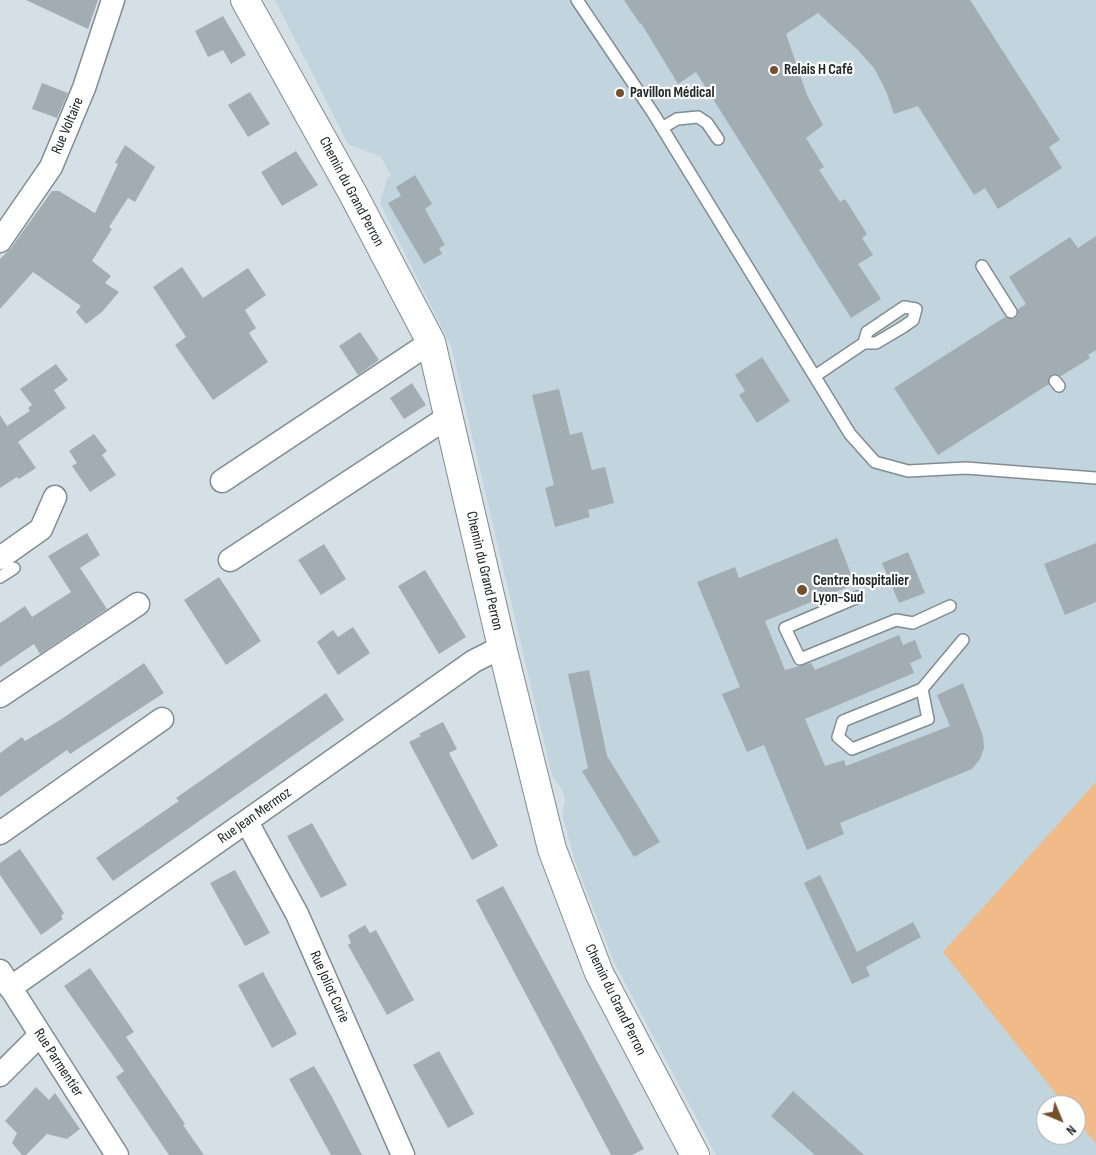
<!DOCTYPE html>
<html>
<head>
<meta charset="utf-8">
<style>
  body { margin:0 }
  #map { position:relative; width:1096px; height:1155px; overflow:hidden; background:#d5e0e6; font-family:"Sofia Sans Condensed",sans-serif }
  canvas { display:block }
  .north { position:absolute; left:1036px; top:1095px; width:50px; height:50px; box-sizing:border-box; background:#fff; border:1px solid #a6a8a9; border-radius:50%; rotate:135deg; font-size:14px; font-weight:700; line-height:20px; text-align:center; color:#212527 }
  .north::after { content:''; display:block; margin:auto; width:18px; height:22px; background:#76502c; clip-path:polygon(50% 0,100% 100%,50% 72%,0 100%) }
</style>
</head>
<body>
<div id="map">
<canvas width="1096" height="1155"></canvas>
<div class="north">N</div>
</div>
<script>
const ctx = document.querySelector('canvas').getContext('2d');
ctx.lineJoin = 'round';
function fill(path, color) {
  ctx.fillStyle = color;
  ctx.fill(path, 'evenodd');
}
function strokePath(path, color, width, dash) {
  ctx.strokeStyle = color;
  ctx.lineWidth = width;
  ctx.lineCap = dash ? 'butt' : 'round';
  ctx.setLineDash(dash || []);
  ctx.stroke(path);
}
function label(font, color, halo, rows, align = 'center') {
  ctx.font = font + ' "Sofia Sans Condensed",sans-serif';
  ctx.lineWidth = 4.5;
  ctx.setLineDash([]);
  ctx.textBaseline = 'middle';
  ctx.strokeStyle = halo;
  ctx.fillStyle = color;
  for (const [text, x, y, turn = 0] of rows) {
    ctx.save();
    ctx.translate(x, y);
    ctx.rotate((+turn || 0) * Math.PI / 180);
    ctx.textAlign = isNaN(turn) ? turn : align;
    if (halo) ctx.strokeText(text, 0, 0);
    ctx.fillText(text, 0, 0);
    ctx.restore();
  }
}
fill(new Path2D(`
  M 275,0 L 1096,0 L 1096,1155 L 716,1155 L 614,962 L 575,861 L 562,814 L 565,800 L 562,789 L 552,776 L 451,346 L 380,203 L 387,179 L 391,175 L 381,157 L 348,144 ZM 1046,1105 L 1076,1105 L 1076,1135 L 1046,1135 Z`), '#c2d4de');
fill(new Path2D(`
  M 1096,782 L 1096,1144 L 1076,1119 L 1076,1105 L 1065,1105 L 943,952 Z`), '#f0ba89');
fill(new Path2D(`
  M 26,0 L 98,0 L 88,29 Z
  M 624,0 L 970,0 L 1060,140 L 1049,147 L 1062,168 L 998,209 L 985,188 L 974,195 L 918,106 L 894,114 L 886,91 L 874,68 L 857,49 L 818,13 L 786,34 L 807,95 L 823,125 L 806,138 L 824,167 L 819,170 L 840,202 L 845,199 L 867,234 L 862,238 L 873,255 L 858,264 L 881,299 L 851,318 L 696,72 L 678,84 L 641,23 L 640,24 Z
  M 223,16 L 246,55 L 231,64 L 223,50 L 208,57 L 195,31 Z
  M 42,83 L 68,93 L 57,118 L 32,109 Z
  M 250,92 L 270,124 L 248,137 L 228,105 Z
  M 125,145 L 155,167 L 135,202 L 128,198 L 109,227 L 112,229 L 92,261 L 111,276 L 105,283 L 119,292 L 102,312 L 86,324 L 76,312 L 81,306 L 33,272 L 0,309 L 0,259 L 11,248 L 52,191 L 59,191 L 95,213 L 118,164 L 115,163 Z
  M 296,151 L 318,185 L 282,206 L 261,172 Z
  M 415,175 L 432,204 L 425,209 L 445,245 L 439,248 L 442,254 L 424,264 L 388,203 L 401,196 L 396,187 Z
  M 1096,236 L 1096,350 L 1088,355 L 1090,358 L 1061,376 L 1057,374 L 1051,375 L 1048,379 L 1049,384 L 938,455 L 894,388 L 1005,317 L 1011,319 L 1015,318 L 1018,315 L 1018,309 L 1026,304 L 1009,277 L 1070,237 L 1078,248 Z
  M 182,267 L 203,298 L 248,268 L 266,295 L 245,310 L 256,328 L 249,333 L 268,362 L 213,400 L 175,345 L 186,337 L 153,287 Z
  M 360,332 L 379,360 L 358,375 L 339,346 Z
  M 762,357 L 790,401 L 757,423 L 739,395 L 745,391 L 735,375 Z
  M 56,364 L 68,380 L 54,390 L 66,408 L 18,442 L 36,468 L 19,479 L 17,477 L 0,488 L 0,415 L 7,426 L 30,411 L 28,408 L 32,405 L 20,389 Z
  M 412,383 L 426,405 L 404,419 L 390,398 Z
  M 559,389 L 570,435 L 582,432 L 592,470 L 605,467 L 614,503 L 588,510 L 590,517 L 555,527 L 545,488 L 554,485 L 532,395 Z
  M 94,434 L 107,451 L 102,455 L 116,475 L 90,492 L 72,466 L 77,463 L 69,451 Z
  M 87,533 L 100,555 L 80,568 L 107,609 L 40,654 L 34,644 L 0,667 L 0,623 L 25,606 L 32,617 L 71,592 L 48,556 Z
  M 837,538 L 855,584 L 765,621 L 785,670 L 811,663 L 815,670 L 899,635 L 903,645 L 915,640 L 922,658 L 910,663 L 914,673 L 805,719 L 825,766 L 844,760 L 846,766 L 950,726 L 937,695 L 963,683 L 983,736 L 984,748 L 980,759 L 972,769 L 840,823 L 844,834 L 807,850 L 764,745 L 747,752 L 722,694 L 740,687 L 697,582 L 735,567 L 739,578 Z
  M 1096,543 L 1096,602 L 1065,615 L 1044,564 Z
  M 324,544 L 346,579 L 321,595 L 298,560 Z
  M 908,552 L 925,593 L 899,603 L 882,563 Z
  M 425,570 L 466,637 L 439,654 L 398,586 Z
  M 219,577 L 261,641 L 226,665 L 184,600 Z
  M 353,627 L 370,653 L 338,675 L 317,642 L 333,630 L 338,637 Z
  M 144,663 L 164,693 L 70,754 L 67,750 L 0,797 L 0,753 L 22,737 L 25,741 L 60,720 Z
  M 589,670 L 607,756 L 660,842 L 634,857 L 582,771 L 588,768 L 568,674 Z
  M 326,693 L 344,720 L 113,881 L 96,858 L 179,801 L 176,798 Z
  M 443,722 L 457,749 L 449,753 L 498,846 L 472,860 L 409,742 L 421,736 L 419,734 Z
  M 312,823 L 347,885 L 321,898 L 287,836 Z
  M 20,849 L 64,913 L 61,916 L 63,919 L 41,935 L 0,875 L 0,863 Z
  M 235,870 L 270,933 L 245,946 L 210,883 Z
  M 820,875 L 857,952 L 913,922 L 921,937 L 866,967 L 870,976 L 852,984 L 804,883 Z
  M 503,886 L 644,1149 L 632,1155 L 611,1155 L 476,900 Z
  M 365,925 L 370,933 L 376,930 L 414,1000 L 387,1015 L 348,945 L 351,943 L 348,935 Z
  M 90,968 L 134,1032 L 126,1037 L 185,1124 L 183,1125 L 204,1155 L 169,1155 L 116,1077 L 124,1071 L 64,986 Z
  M 263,972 L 297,1034 L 272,1048 L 238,985 Z
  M 439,1051 L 474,1114 L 448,1128 L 413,1065 Z
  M 314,1066 L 332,1097 L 362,1155 L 331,1155 L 289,1079 Z
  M 36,1087 L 49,1100 L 55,1093 L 80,1129 L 67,1139 L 47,1134 L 26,1155 L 22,1155 L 12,1143 L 17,1133 L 5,1121 Z
  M 793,1091 L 864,1155 L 815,1155 L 771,1116 Z`), '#a2adb3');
const lane = new Path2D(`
  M 577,0 L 653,113 L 850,434 L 875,462 L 908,471 L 966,468 L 1096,478
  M 662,128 L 677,119 L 698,117 L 707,123 L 718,139
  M 982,266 L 1011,312
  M 815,376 L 864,343 L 876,343 L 903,327 L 913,320 L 916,309 L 904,307 L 867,332 L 864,343
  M 1055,381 L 1059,386
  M 0,577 L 14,568
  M 858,597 L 785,628 L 800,659 L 896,620 L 913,623 L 950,606
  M 922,689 L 928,719 L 852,749 L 838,737 L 843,721 L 922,689 L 963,640`);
const street = new Path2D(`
  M 0,241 L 51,167 L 84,88 L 113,0
  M 222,481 L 431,342
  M 0,558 L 41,529 L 55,497
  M 230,560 L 448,417
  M 0,696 L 138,604
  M 247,822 L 297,914 L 403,1155
  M 0,833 L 162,719
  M 0,971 L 117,1155
  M 10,988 L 474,661 L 502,647
  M 0,1075 L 40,1035`);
const secondary = new Path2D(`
  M 245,0 L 352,192 L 431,342 L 502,647 L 552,849 L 599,973 L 695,1155`);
strokePath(lane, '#818c91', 14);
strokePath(street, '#818c91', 25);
strokePath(secondary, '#818c91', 30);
strokePath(lane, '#fff', 11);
strokePath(street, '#fff', 22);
strokePath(secondary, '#fff', 28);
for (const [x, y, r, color] of [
  [774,70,5,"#76502c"],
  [620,93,5,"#76502c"],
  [802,590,6,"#76502c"]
]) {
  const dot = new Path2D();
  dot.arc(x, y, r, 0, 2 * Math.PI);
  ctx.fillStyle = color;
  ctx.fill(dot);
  strokePath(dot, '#fff', 2);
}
label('bold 15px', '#212527', '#fff', [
  ["Relais H Café",784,70],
  ["Pavillon Médical",630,93],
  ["Centre hospitalier",813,581],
  ["Lyon-Sud",813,598]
], 'left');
label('15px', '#212527', '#fff', [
  ["Rue Voltaire",68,126,-67],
  ["Chemin du Grand Perron",351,192,62],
  ["Chemin du Grand Perron",484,571,77],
  ["Rue Jean Mermoz",255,816,-35],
  ["Rue Joliot Curie",329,987,66],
  ["Chemin du Grand Perron",615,1000,64],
  ["Rue Parmentier",58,1063,57]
]);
</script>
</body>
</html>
